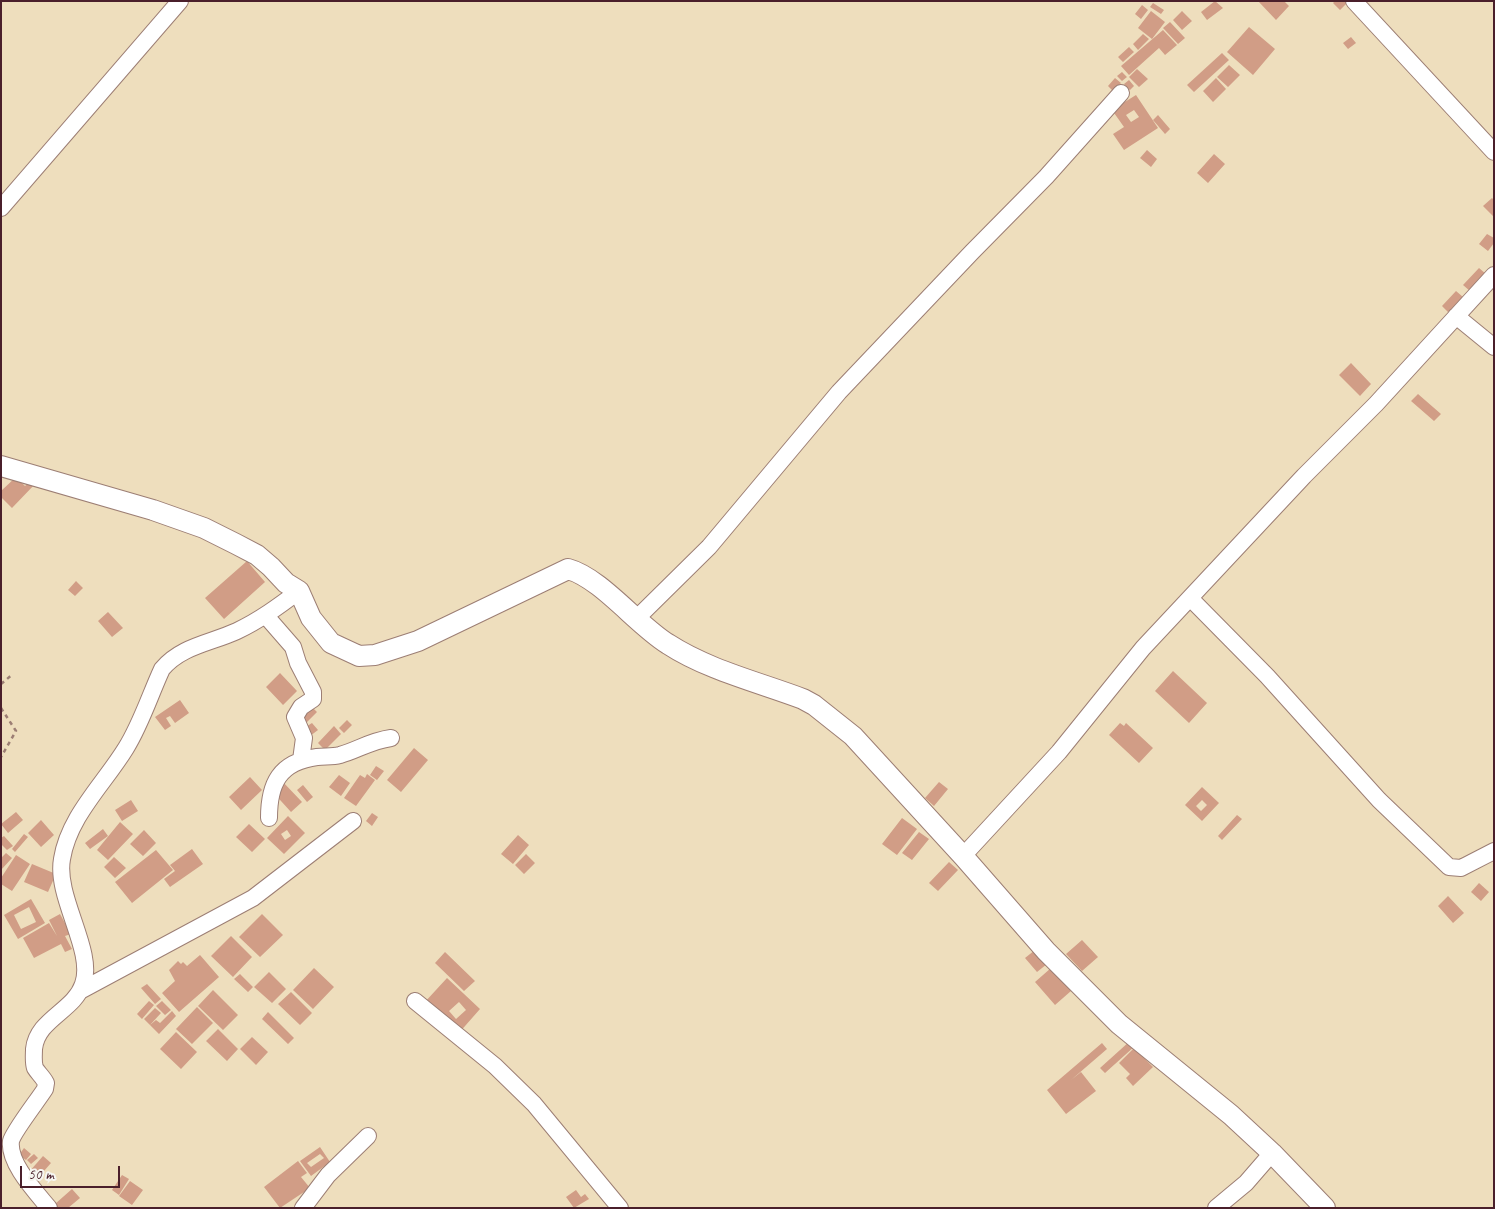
<!DOCTYPE html>
<html>
<head>
<meta charset="utf-8">
<style>
  body { margin:0 }
  #map { position:relative; width:1495px; height:1209px; overflow:hidden; background:#eedebd; font-family:Caveat,sans-serif }
  canvas { display:block }
  .frame { position:absolute; inset:0; border:2px solid #4a1f2b; pointer-events:none }
  .scale { position:absolute; left:20px; top:1166px; width:100px; height:22px; box-sizing:border-box; border:2px solid #4a1f2b; border-top:0; padding-left:6px; font-size:15px; line-height:18px; white-space:nowrap; color:#4a1f2b; -webkit-text-stroke:4px #f6f6f2; paint-order:stroke }
</style>
</head>
<body>
<div id="map">
<canvas width="1495" height="1209"></canvas>
<div class="frame"></div>
<div class="scale">50 m</div>
</div>
<script>
const ctx = document.querySelector('canvas').getContext('2d');
ctx.lineJoin = 'round';
function fill(path, color) {
  ctx.fillStyle = color;
  ctx.fill(path, 'evenodd');
}
function strokePath(path, color, width, dash) {
  ctx.strokeStyle = color;
  ctx.lineWidth = width;
  ctx.lineCap = dash ? 'butt' : 'round';
  ctx.setLineDash(dash || []);
  ctx.stroke(path);
}
fill(new Path2D(`
  M 1215,1 L 1223,8 L 1207,20 L 1201,12 Z
  M 1258,1 L 1284,1 L 1289,6 L 1276,20 Z
  M 1335,1 L 1349,1 L 1340,10 L 1333,3 Z
  M 1153,3 L 1164,10 L 1161,14 L 1150,7 Z
  M 1142,5 L 1148,10 L 1141,19 L 1135,14 Z
  M 1151,11 L 1165,22 L 1152,39 L 1138,28 Z
  M 1182,11 L 1192,21 L 1182,30 L 1173,20 Z
  M 1170,22 L 1185,38 L 1178,44 L 1163,28 Z
  M 1249,27 L 1275,49 L 1253,75 L 1227,52 Z
  M 1163,30 L 1177,45 L 1165,55 L 1159,48 L 1129,75 L 1121,66 Z
  M 1143,34 L 1149,39 L 1138,50 L 1133,44 Z
  M 1351,37 L 1356,43 L 1348,49 L 1343,43 Z
  M 1129,47 L 1134,52 L 1123,62 L 1118,57 Z
  M 1222,53 L 1229,60 L 1194,92 L 1187,85 Z
  M 1229,65 L 1240,75 L 1228,87 L 1217,77 Z
  M 1137,69 L 1148,79 L 1139,87 L 1129,77 Z
  M 1122,72 L 1127,77 L 1122,81 L 1117,76 Z
  M 1115,78 L 1121,83 L 1113,91 L 1108,86 Z
  M 1216,78 L 1226,89 L 1213,102 L 1203,91 Z
  M 1129,80 L 1134,86 L 1130,90 L 1124,84 Z
  M 1136,95 L 1158,128 L 1124,150 L 1113,134 L 1124,127 L 1112,110 ZM 1134,110 L 1139,117 L 1131,122 L 1126,115 Z
  M 1158,115 L 1170,129 L 1165,134 L 1153,120 Z
  M 1147,150 L 1157,159 L 1151,167 L 1140,158 Z
  M 1214,154 L 1225,164 L 1208,183 L 1197,173 Z
  M 1492,198 L 1494,200 L 1494,217 L 1483,206 Z
  M 1487,234 L 1494,238 L 1494,243 L 1488,251 L 1479,244 Z
  M 1479,268 L 1486,274 L 1470,291 L 1463,285 Z
  M 1456,291 L 1463,297 L 1448,312 L 1442,306 Z
  M 1351,363 L 1371,384 L 1360,396 L 1339,375 Z
  M 1418,394 L 1441,414 L 1434,421 L 1411,401 Z
  M 16,477 L 25,486 L 32,479 L 36,483 L 12,508 L 1,497 L 1,491 Z
  M 247,561 L 265,582 L 224,619 L 205,598 Z
  M 76,581 L 83,588 L 75,596 L 68,590 Z
  M 108,612 L 123,628 L 112,637 L 98,621 Z
  M 1173,671 L 1207,703 L 1189,723 L 1155,691 Z
  M 280,673 L 297,691 L 283,705 L 266,687 Z
  M 180,700 L 189,713 L 175,723 L 170,716 L 166,718 L 171,726 L 165,730 L 155,717 Z
  M 312,707 L 317,712 L 303,726 L 298,721 Z
  M 347,720 L 352,725 L 344,733 L 339,728 Z
  M 312,723 L 318,730 L 310,736 L 304,728 Z
  M 1120,723 L 1124,726 L 1126,723 L 1153,748 L 1139,763 L 1109,735 Z
  M 334,726 L 341,734 L 325,750 L 318,743 Z
  M 414,748 L 428,760 L 401,792 L 387,780 Z
  M 376,766 L 384,771 L 377,780 L 370,775 Z
  M 367,774 L 375,780 L 356,806 L 344,798 L 360,775 L 365,778 Z
  M 339,775 L 350,783 L 341,796 L 329,787 Z
  M 250,777 L 262,790 L 241,810 L 229,797 Z
  M 282,781 L 302,802 L 291,812 L 271,790 Z
  M 939,782 L 948,789 L 934,806 L 925,798 Z
  M 303,785 L 313,797 L 307,802 L 297,790 Z
  M 1202,787 L 1219,803 L 1202,821 L 1185,805 ZM 1202,800 L 1207,805 L 1201,811 L 1196,806 Z
  M 131,800 L 138,811 L 122,821 L 115,810 Z
  M 16,812 L 23,820 L 8,833 L 1,824 Z
  M 372,813 L 378,817 L 372,826 L 366,821 Z
  M 1237,815 L 1242,819 L 1222,840 L 1218,836 Z
  M 288,816 L 305,833 L 284,854 L 267,838 ZM 287,830 L 291,836 L 285,840 L 281,834 Z
  M 902,818 L 917,829 L 897,855 L 882,844 Z
  M 41,820 L 54,835 L 41,847 L 28,833 Z
  M 120,822 L 133,834 L 108,860 L 97,850 Z
  M 249,824 L 265,839 L 252,852 L 236,837 Z
  M 103,829 L 108,836 L 90,849 L 85,843 Z
  M 144,830 L 156,843 L 143,856 L 130,844 Z
  M 919,832 L 929,839 L 912,860 L 902,853 Z
  M 24,834 L 28,837 L 15,852 L 12,849 Z
  M 518,835 L 529,845 L 513,864 L 501,854 Z
  M 4,836 L 13,846 L 7,850 L 1,844 L 1,838 Z
  M 192,849 L 203,864 L 170,887 L 164,879 L 175,871 L 170,865 Z
  M 156,850 L 173,870 L 132,903 L 115,882 Z
  M 6,853 L 12,858 L 1,870 L 1,858 Z
  M 526,854 L 535,863 L 524,874 L 515,865 Z
  M 16,855 L 30,864 L 12,891 L 1,884 L 1,878 Z
  M 114,857 L 126,868 L 115,878 L 104,867 Z
  M 949,862 L 958,870 L 938,891 L 929,883 Z
  M 32,864 L 56,874 L 48,892 L 24,882 Z
  M 1479,883 L 1489,892 L 1481,901 L 1471,892 Z
  M 1448,896 L 1464,913 L 1453,923 L 1438,906 Z
  M 31,899 L 45,923 L 18,939 L 4,915 ZM 29,907 L 36,922 L 21,929 L 14,915 Z
  M 60,914 L 71,934 L 65,936 L 72,949 L 65,952 L 61,944 L 34,958 L 23,938 L 49,923 L 57,936 L 49,920 Z
  M 262,914 L 283,935 L 260,957 L 239,937 Z
  M 231,936 L 252,957 L 233,977 L 211,956 Z
  M 1082,940 L 1098,957 L 1082,971 L 1066,954 Z
  M 1035,950 L 1047,964 L 1037,972 L 1025,958 Z
  M 445,952 L 475,981 L 464,991 L 435,963 Z
  M 200,955 L 219,977 L 179,1012 L 162,993 L 175,981 L 169,970 L 178,961 L 181,964 L 183,962 L 187,966 Z
  M 314,968 L 334,987 L 313,1009 L 293,990 Z
  M 1051,968 L 1071,991 L 1055,1005 L 1035,982 Z
  M 269,972 L 286,989 L 272,1003 L 254,987 Z
  M 240,974 L 253,987 L 248,992 L 234,979 Z
  M 447,978 L 480,1009 L 458,1034 L 424,1003 ZM 459,1002 L 466,1010 L 456,1019 L 449,1011 Z
  M 147,984 L 161,999 L 155,1004 L 141,988 Z
  M 213,990 L 238,1015 L 223,1030 L 198,1006 Z
  M 291,992 L 312,1013 L 300,1025 L 278,1004 Z
  M 149,1001 L 154,1005 L 142,1019 L 137,1014 Z
  M 162,1001 L 171,1010 L 165,1015 L 156,1006 Z
  M 197,1007 L 213,1023 L 192,1044 L 176,1029 Z
  M 155,1008 L 161,1013 L 150,1025 L 144,1019 Z
  M 172,1011 L 176,1016 L 159,1034 L 150,1025 L 156,1020 L 160,1023 Z
  M 268,1012 L 294,1038 L 288,1044 L 262,1019 Z
  M 218,1029 L 238,1049 L 227,1061 L 206,1041 Z
  M 176,1032 L 197,1052 L 181,1069 L 160,1049 Z
  M 252,1037 L 268,1052 L 256,1065 L 240,1049 Z
  M 1130,1041 L 1135,1046 L 1105,1073 L 1100,1068 Z
  M 1102,1043 L 1107,1049 L 1071,1080 L 1081,1072 L 1096,1091 L 1066,1114 L 1047,1090 Z
  M 1134,1048 L 1153,1067 L 1133,1086 L 1126,1078 L 1130,1074 L 1119,1063 Z
  M 320,1147 L 330,1162 L 311,1176 L 300,1161 ZM 320,1154 L 324,1158 L 311,1167 L 307,1163 Z
  M 24,1148 L 31,1154 L 26,1160 L 19,1155 Z
  M 34,1154 L 38,1158 L 31,1164 L 27,1160 Z
  M 43,1156 L 51,1163 L 37,1179 L 29,1172 Z
  M 298,1161 L 307,1173 L 301,1177 L 310,1188 L 280,1208 L 264,1187 Z
  M 122,1175 L 129,1179 L 119,1195 L 112,1190 Z
  M 130,1181 L 143,1190 L 132,1205 L 119,1196 Z
  M 72,1189 L 80,1198 L 68,1208 L 58,1208 L 55,1204 Z
  M 576,1190 L 581,1197 L 585,1194 L 589,1199 L 574,1208 L 566,1197 Z`), '#d19d86');
const minor = new Path2D(`
  M 1354,1 L 1494,152
  M 1,208 L 180,1
  M 1456,316 L 1494,347
  M 1190,598 L 1267,676 L 1379,800 L 1449,867 L 1461,868 L 1494,851
  M 266,616 L 293,647 L 298,663 L 313,692 L 313,699 L 301,707 L 295,717 L 304,738 L 301,760
  M 636,619 L 709,547 L 839,392 L 972,252 L 1046,177 L 1121,93
  M 269,818 C 269,784 279,762 317,757 C 325,756 332,757 340,755 C 358,750 370,741 391,738
  M 963,856 L 1059,752 L 1143,648 L 1304,476 L 1376,404 L 1494,275
  M 80,991 L 253,898 L 353,821
  M 415,1001 L 495,1066 L 534,1104 L 620,1208
  M 49,1208 C 36,1192 8,1163 11,1141 C 13,1132 38,1100 45,1089 L 46,1083 C 43,1077 38,1073 35,1068 C 33,1062 34,1055 34,1049 C 37,1019 74,1011 83,984 C 95,951 55,897 62,859 C 69,816 104,784 126,748 C 141,724 150,695 162,669 C 181,646 211,643 237,631 C 260,620 279,606 299,591
  M 303,1208 L 328,1175 L 368,1136
  M 1216,1208 L 1246,1183 L 1272,1153`);
const tertiary = new Path2D(`
  M 1,466 L 153,510 L 204,528 L 236,544 L 257,555 L 271,567 L 286,583 L 299,591 L 311,618 L 331,643 L 359,656 L 375,655 L 418,641 L 568,569 C 601,578 637,625 668,644 C 708,670 758,682 803,699 L 814,705 L 853,736 L 963,856 L 1046,951 L 1119,1024 L 1231,1115 L 1272,1153 L 1325,1208`);
strokePath(minor, '#9c7e74', 18);
strokePath(tertiary, '#9c7e74', 22);
strokePath(new Path2D(`
  M 1,684 L 13,674
  M 1,708 L 16,731 L 1,757`), '#9c7e74', 2.5, [4, 4]);
strokePath(minor, '#fff', 16);
strokePath(tertiary, '#fff', 20);
</script>
</body>
</html>
